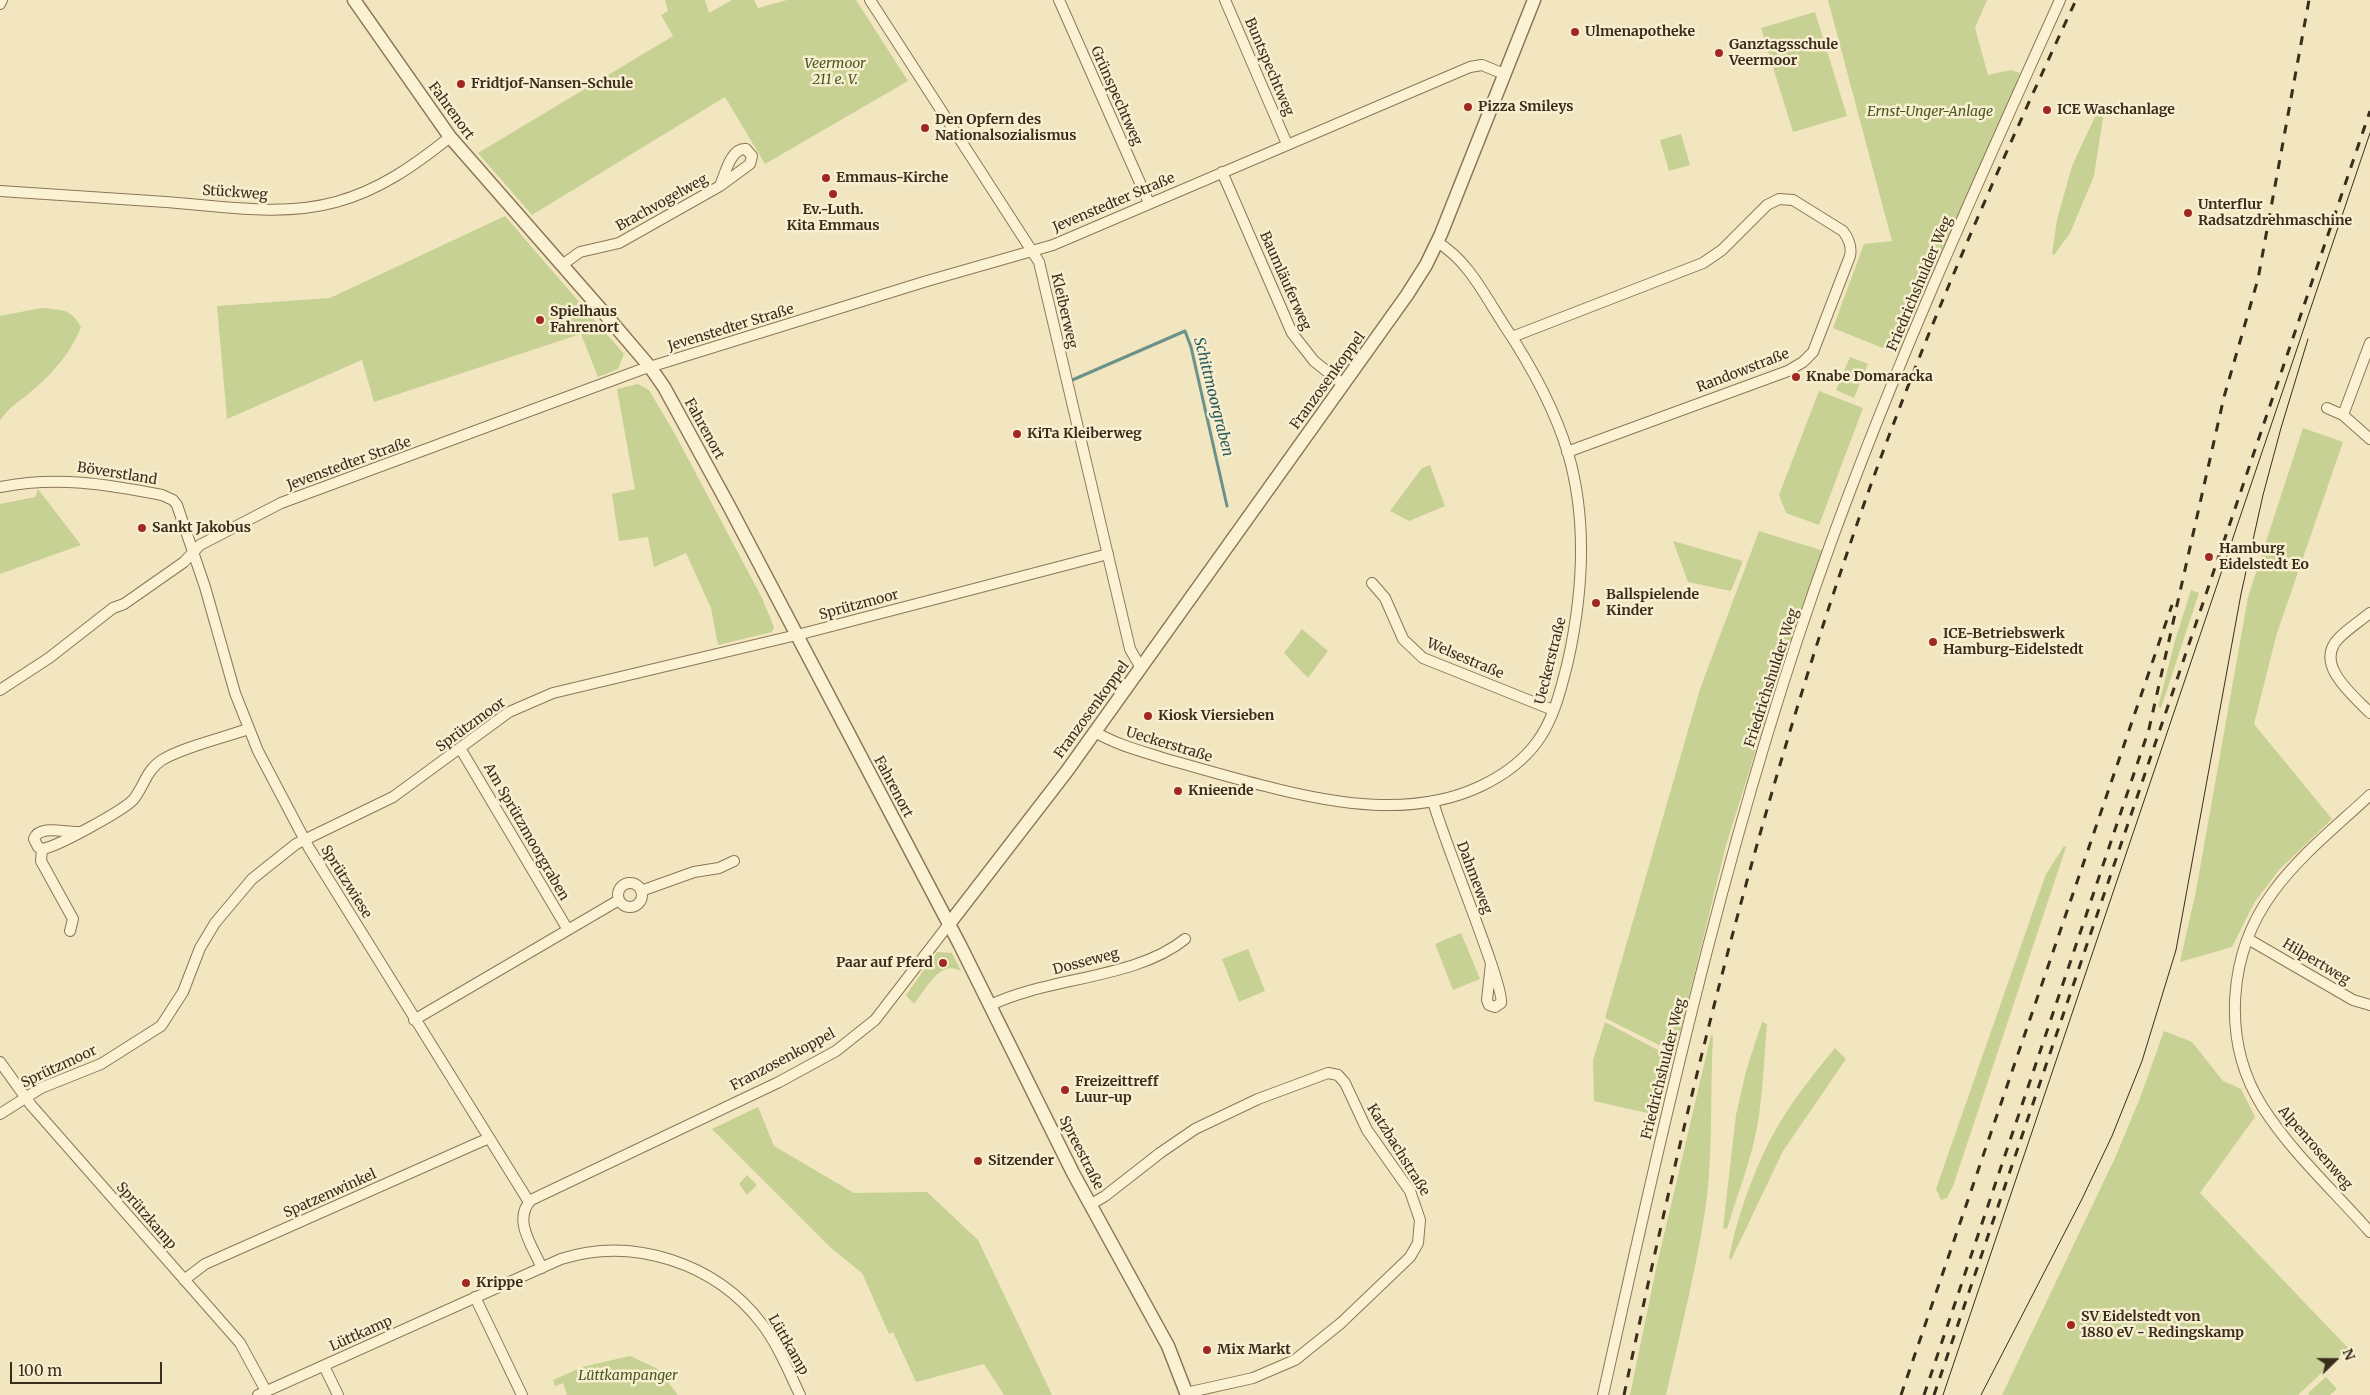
<!DOCTYPE html>
<html>
<head>
<meta charset="utf-8">
<style>
  body { margin:0 }
  #map { position:relative; width:2370px; height:1395px; overflow:hidden; background:#f2e6c0; font-family:Merriweather,serif }
  canvas { display:block }
  .north { position:absolute; left:2310px; top:1335px; width:50px; height:50px; -webkit-text-stroke:4px #f8efd1; paint-order:stroke; rotate:68deg; font-size:14px; font-weight:700; line-height:20px; text-align:center; color:#3b2d1c }
  .north::after { content:''; display:block; margin:auto; width:18px; height:22px; background:#3b2d1c; clip-path:polygon(50% 0,100% 100%,50% 72%,0 100%) }
  .scale { position:absolute; left:10px; top:1362px; width:152px; height:22px; box-sizing:border-box; border:2px solid #3b2d1c; border-top:0; padding-left:6px; font-size:15px; line-height:18px; white-space:nowrap; color:#3b2d1c; -webkit-text-stroke:4px #f8efd1; paint-order:stroke }
</style>
</head>
<body>
<div id="map">
<canvas width="2370" height="1395"></canvas>
<div class="north">N</div>
<div class="scale">100 m</div>
</div>
<script>
const ctx = document.querySelector('canvas').getContext('2d');
ctx.lineJoin = 'round';
function fill(path, color) {
  ctx.fillStyle = color;
  ctx.fill(path, 'evenodd');
}
function strokePath(path, color, width, dash) {
  ctx.strokeStyle = color;
  ctx.lineWidth = width;
  ctx.lineCap = dash ? 'butt' : 'round';
  ctx.setLineDash(dash || []);
  ctx.stroke(path);
}
function label(font, color, halo, rows, align = 'center') {
  ctx.font = font + ' Merriweather,serif';
  ctx.lineWidth = 5;
  ctx.setLineDash([]);
  ctx.textBaseline = 'middle';
  ctx.strokeStyle = halo;
  ctx.fillStyle = color;
  for (const [text, x, y, turn = 0] of rows) {
    ctx.save();
    ctx.translate(x, y);
    ctx.rotate((+turn || 0) * Math.PI / 180);
    ctx.textAlign = isNaN(turn) ? turn : align;
    if (halo) ctx.strokeText(text, 0, 0);
    ctx.fillText(text, 0, 0);
    ctx.restore();
  }
}
fill(new Path2D(`
  M 665,0 L 705,0 L 709,13 L 732,0 L 754,0 L 758,8 L 787,0 L 856,0 L 908,81 L 765,164 L 725,97 L 532,215 L 478,153 L 673,36 L 661,15 L 668,11 Z
  M 1828,0 L 1987,0 L 1975,28 L 1988,75 L 2011,70 L 2020,73 L 1967,212 L 1905,357 L 1833,328 L 1864,244 L 1892,241 Z
  M 1815,12 L 1847,116 L 1793,132 L 1761,28 Z
  M 2101,104 L 2105,105 L 2094,176 L 2070,233 L 2054,255 L 2052,254 L 2057,220 L 2072,166 Z
  M 1681,134 L 1690,165 L 1669,171 L 1660,140 Z
  M 505,216 L 624,354 L 618,369 L 598,377 L 581,334 L 374,402 L 362,360 L 227,419 L 217,306 L 330,298 Z
  M 41,308 C 62,310 70,308 81,327 C 72,351 53,373 34,389 C 22,400 8,407 0,421 L 0,316 Z
  M 1850,357 L 1868,364 L 1854,398 L 1836,390 Z
  M 638,384 L 649,390 L 676,436 L 762,598 L 774,627 L 772,632 L 718,645 L 711,608 L 686,553 L 654,567 L 648,537 L 619,541 L 612,494 L 635,489 L 617,389 Z
  M 1819,391 L 1863,408 L 1819,525 L 1786,513 L 1779,495 Z
  M 2303,428 L 2343,442 L 2277,633 L 2254,724 L 2332,819 L 2279,870 L 2254,903 L 2232,947 L 2180,962 L 2196,891 L 2248,597 Z
  M 1430,465 L 1445,506 L 1409,521 L 1390,511 L 1422,468 Z
  M 38,489 L 81,545 L 0,574 L 0,504 L 35,497 Z
  M 1759,531 L 1824,551 L 1777,683 L 1726,845 L 1675,1053 L 1605,1018 L 1700,689 Z
  M 1673,541 L 1743,561 L 1731,591 L 1688,582 Z
  M 2191,590 L 2199,593 L 2161,708 L 2158,707 L 2175,641 Z
  M 1302,629 L 1328,651 L 1308,678 L 1284,653 Z
  M 2064,846 L 2066,847 L 1953,1186 L 1947,1198 L 1941,1200 L 1936,1189 L 2046,874 Z
  M 1461,933 L 1480,979 L 1453,990 L 1435,944 Z
  M 1248,949 L 1265,991 L 1239,1002 L 1222,959 Z
  M 937,952 L 952,953 L 961,971 C 940,959 926,989 914,1004 L 906,995 Z
  M 1605,1022 L 1671,1057 L 1656,1115 L 1594,1101 L 1593,1060 Z
  M 1762,1022 L 1767,1024 C 1764,1059 1763,1094 1757,1128 C 1750,1163 1737,1196 1727,1229 L 1723,1228 L 1736,1115 L 1746,1071 Z
  M 2164,1031 L 2192,1042 L 2223,1081 L 2241,1089 L 2255,1117 L 2200,1193 L 2348,1348 L 2298,1395 L 2002,1395 L 2115,1158 L 2140,1098 Z
  M 1711,1035 L 1713,1037 C 1710,1090 1713,1144 1707,1197 C 1698,1263 1681,1329 1666,1395 L 1630,1395 L 1656,1269 Z
  M 1835,1048 L 1846,1059 L 1783,1151 L 1731,1260 L 1729,1258 C 1737,1215 1760,1152 1784,1116 C 1799,1092 1817,1070 1835,1048 Z
  M 758,1107 L 774,1146 L 854,1193 L 927,1192 L 978,1240 L 1052,1395 L 1004,1395 L 984,1364 L 916,1382 L 893,1332 L 889,1334 L 862,1273 L 830,1247 L 712,1129 Z
  M 747,1175 L 757,1185 L 747,1195 L 739,1184 Z
  M 630,1356 L 658,1369 L 678,1395 L 565,1395 L 567,1394 L 563,1383 L 555,1386 L 553,1380 L 582,1367 Z
  M 2326,1377 L 2337,1389 L 2330,1395 L 2309,1395 L 2308,1393 Z`), '#c6d193');
strokePath(new Path2D(`
  M 1070,381 L 1185,331 L 1191,347 L 1227,506`), '#6a928b', 3);
const minor = new Path2D(`
  M 870,0 L 1039,262 L 1130,649 L 1141,668
  M 1059,0 L 1149,203
  M 1225,0 L 1287,144
  M 0,4 L 2,0
  M 1222,172 L 1292,333 L 1314,361 L 1344,385
  M 0,191 C 55,195 111,198 166,202 C 221,206 282,217 336,202 C 380,190 415,165 450,137
  M 562,265 L 580,252 L 619,243 L 720,186 L 750,164 L 752,156 L 746,149 C 731,147 725,174 720,186
  M 1512,337 L 1703,263 L 1722,250 L 1767,205 L 1779,199 L 1793,200 L 1843,231 C 1849,239 1852,246 1850,256 L 1813,352 L 1803,362 L 1788,371 L 1567,452
  M 2327,408 L 2343,415 L 2370,439
  M 2343,415 L 2370,343
  M 0,487 C 57,476 106,484 162,495 L 173,500 L 177,505 L 205,587 L 235,693 L 258,751 L 309,848 L 529,1202
  M 1372,583 L 1385,598 L 1403,639 L 1423,658 L 1553,710
  M 2370,613 C 2360,621 2348,629 2339,638 C 2313,664 2353,695 2370,713
  M 0,690 L 49,658 L 113,608 L 124,604 L 184,562 L 200,545 L 281,503 L 640,370 L 927,281 L 1053,245 L 1470,67 L 1482,65 L 1504,74
  M 1095,732 C 1117,745 1141,751 1166,759 C 1199,768 1232,778 1265,786 C 1334,804 1414,818 1481,786 C 1502,776 1523,761 1537,742 C 1554,719 1561,689 1568,661 C 1583,593 1588,522 1568,453 C 1554,407 1530,364 1504,325 C 1485,296 1468,260 1437,242
  M 460,748 L 568,930
  M 2370,795 C 2337,826 2300,855 2273,892 C 2228,953 2221,1040 2262,1106 C 2291,1152 2334,1191 2370,1232
  M 1433,801 C 1440,832 1506,990 1501,1003 L 1495,1007 L 1489,1005 L 1487,1000 L 1491,963
  M 79,832 C 66,833 39,824 34,839 L 38,847 L 42,849 C 57,847 122,811 133,800 C 144,787 146,770 162,760 C 183,747 223,738 248,729
  M 42,849 L 41,861 L 73,919 L 70,931
  M618 895a12 12 0 1 1 24 0a12 12 0 1 1-24 0Z
  M 641,891 L 694,872 L 719,868 L 734,861
  M 2248,939 L 2353,1000 L 2370,1005
  M 991,1005 C 1048,977 1136,979 1185,939
  M 414,1020 L 619,900
  M 0,1062 L 31,1105 L 240,1343 L 266,1391
  M 0,1114 L 41,1088 L 101,1064 L 161,1026 L 183,992 L 200,948 L 215,923 L 252,879 L 296,844 L 393,797 L 509,712 L 553,693 L 805,633 L 1108,554
  M 1090,1205 L 1105,1196 L 1160,1153 L 1195,1129 L 1258,1099 L 1328,1073 L 1338,1075 L 1345,1083 L 1367,1130 L 1410,1191 L 1420,1220 L 1418,1243 L 1410,1257 L 1341,1323 L 1295,1360 L 1253,1378 L 1186,1393
  M 542,1268 C 533,1247 512,1220 531,1200 L 779,1082 L 836,1051 L 875,1020 L 949,924
  M 184,1280 L 205,1264 L 489,1138
  M 475,1297 L 522,1395
  M 324,1366 L 338,1395
  M 258,1395 L 561,1259 C 633,1236 716,1263 762,1324 C 778,1345 789,1372 800,1395
  M 1603,1395 C 1667,1109 1730,821 1830,545 C 1897,360 1979,180 2060,0`);
const tertiary = new Path2D(`
  M 354,0 L 450,137 L 604,313 L 650,367 L 664,387 L 729,506 L 960,945 L 1073,1173 L 1168,1346 L 1187,1395
  M 949,924 L 1067,771 L 1407,295 L 1426,265 L 1441,234 L 1534,0`);
strokePath(minor, '#8c7656', 12);
strokePath(tertiary, '#8c7656', 15);
strokePath(minor, '#fbf2d4', 10);
strokePath(tertiary, '#fbf2d4', 12);
strokePath(new Path2D(`
  M 1943,1395 L 2370,133
  M 1981,1395 L 2082,1199 L 2112,1136 L 2142,1061 L 2176,950 L 2241,594 L 2263,495 L 2281,428 L 2308,339`), '#3b2d1c', 1);
strokePath(new Path2D(`
  M 1624,1395 C 1689,1089 1764,785 1869,490 C 1929,323 2001,161 2076,0
  M 1901,1395 L 2172,605
  M 1924,1395 L 2149,729 L 2224,397 L 2258,279 L 2309,0
  M 1934,1395 L 2370,111`), '#3b2d1c', 3, [9, 9]);
for (const [x, y, r, color] of [
  [1575,32,5,"#a02821"],
  [1719,53,5,"#a02821"],
  [461,84,5,"#a02821"],
  [1468,107,5,"#a02821"],
  [2047,110,5,"#a02821"],
  [925,128,5,"#a02821"],
  [826,178,5,"#a02821"],
  [833,194,5,"#a02821"],
  [2188,213,5,"#a02821"],
  [540,320,5,"#a02821"],
  [1796,377,5,"#a02821"],
  [1017,434,5,"#a02821"],
  [142,528,5,"#a02821"],
  [2209,557,5,"#a02821"],
  [1596,603,5,"#a02821"],
  [1933,642,5,"#a02821"],
  [1148,716,5,"#a02821"],
  [1178,791,5,"#a02821"],
  [943,963,5,"#a02821"],
  [1065,1090,5,"#a02821"],
  [978,1161,5,"#a02821"],
  [466,1283,5,"#a02821"],
  [2071,1325,5,"#a02821"],
  [1207,1350,5,"#a02821"]
]) {
  const dot = new Path2D();
  dot.arc(x, y, r, 0, 2 * Math.PI);
  ctx.fillStyle = color;
  ctx.fill(dot);
  strokePath(dot, '#f8efd1', 2);
}
label('bold 14px', '#3b2d1c', '#f8efd1', [
  ["Ulmenapotheke",1585,32],
  ["Ganztagsschule",1729,45],
  ["Veermoor",1729,61],
  ["Fridtjof-Nansen-Schule",471,84],
  ["Pizza Smileys",1478,107],
  ["ICE Waschanlage",2057,110],
  ["Den Opfern des",935,120],
  ["Nationalsozialismus",935,136],
  ["Emmaus-Kirche",836,178],
  ["Unterflur",2198,205],
  ["Radsatzdrehmaschine",2198,221],
  ["Ev.-Luth.",833,210,"center"],
  ["Kita Emmaus",833,226,"center"],
  ["Spielhaus",550,312],
  ["Fahrenort",550,328],
  ["Knabe Domaracka",1806,377],
  ["KiTa Kleiberweg",1027,434],
  ["Sankt Jakobus",152,528],
  ["Hamburg",2219,549],
  ["Eidelstedt Eo",2219,565],
  ["Ballspielende",1606,595],
  ["Kinder",1606,611],
  ["ICE-Betriebswerk",1943,634],
  ["Hamburg-Eidelstedt",1943,650],
  ["Kiosk Viersieben",1158,716],
  ["Knieende",1188,791],
  ["Paar auf Pferd",933,963,"right"],
  ["Freizeittreff",1075,1082],
  ["Luur-up",1075,1098],
  ["Sitzender",988,1161],
  ["Krippe",476,1283],
  ["SV Eidelstedt von",2081,1317],
  ["1880 eV - Redingskamp",2081,1333],
  ["Mix Markt",1217,1350]
], 'left');
label('italic 14px', '#475921', '#f8efd1', [
  ["Veermoor",835,64],
  ["211 e. V.",835,80],
  ["Ernst-Unger-Anlage",1930,112],
  ["Lüttkampanger",628,1376]
]);
label('14px', '#3b2d1c', '#f8efd1', [
  ["Buntspechtweg",1269,67,67],
  ["Grünspechtweg",1116,96,66],
  ["Fahrenort",451,111,54],
  ["Stückweg",235,193,4],
  ["Brachvogelweg",662,203,-29],
  ["Jevenstedter Straße",1114,203,-23],
  ["Baumläuferweg",1285,281,66],
  ["Friedrichshulder Weg",1920,284,-67],
  ["Kleiberweg",1064,311,77],
  ["Jevenstedter Straße",731,328,-17],
  ["Randowstraße",1743,371,-21],
  ["Franzosenkoppel",1328,381,-54],
  ["Fahrenort",704,429,61],
  ["Jevenstedter Straße",349,464,-20],
  ["Böverstland",117,474,9],
  ["Sprützmoor",859,605,-15],
  ["Welsestraße",1465,659,23],
  ["Ueckerstraße",1551,661,-76],
  ["Friedrichshulder Weg",1772,678,-72],
  ["Franzosenkoppel",1092,710,-54],
  ["Sprützmoor",471,725,-36],
  ["Ueckerstraße",1169,745,17],
  ["Fahrenort",893,787,62],
  ["Am Sprützmoorgraben",526,832,60],
  ["Dahmeweg",1474,878,69],
  ["Sprützwiese",346,882,58],
  ["Dosseweg",1086,962,-15],
  ["Hilpertweg",2316,962,31],
  ["Franzosenkoppel",783,1060,-28],
  ["Sprützmoor",59,1067,-25],
  ["Friedrichshulder Weg",1664,1069,-76],
  ["Alpenrosenweg",2315,1148,49],
  ["Katzbachstraße",1398,1150,58],
  ["Spreestraße",1081,1153,63],
  ["Spatzenwinkel",330,1194,-24],
  ["Sprützkamp",146,1216,49],
  ["Lüttkamp",361,1334,-24],
  ["Lüttkamp",788,1345,60]
]);
label('italic 15px', '#2a5c5b', '#f8efd1', [
  ["Schittmoorgraben",1213,397,76]
]);
</script>
</body>
</html>
